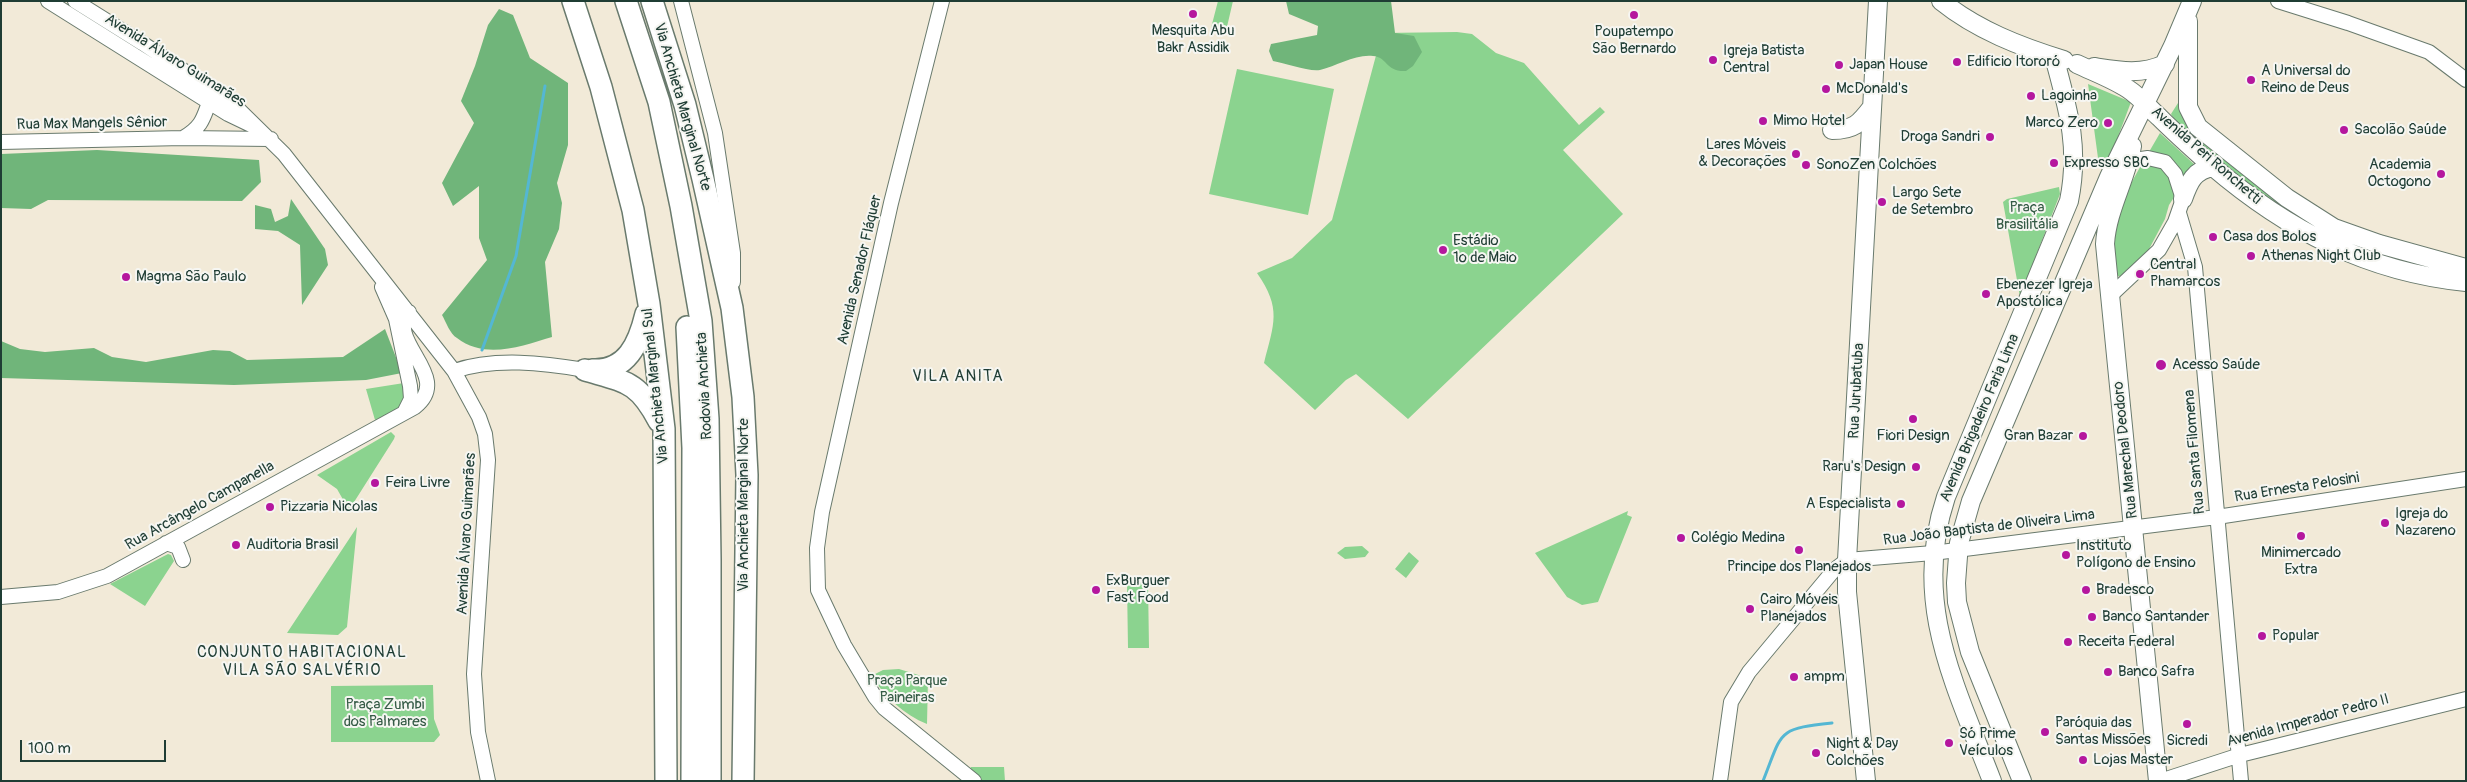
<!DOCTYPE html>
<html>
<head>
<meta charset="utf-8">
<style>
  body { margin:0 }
  #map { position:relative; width:2467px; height:782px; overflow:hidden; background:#f2ead8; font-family:Pangolin,sans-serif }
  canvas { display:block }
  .frame { position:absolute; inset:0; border:2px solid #1f3d34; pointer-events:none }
  .scale { position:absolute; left:20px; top:740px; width:146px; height:22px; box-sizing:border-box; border:2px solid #1f3d34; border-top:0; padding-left:6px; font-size:15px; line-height:18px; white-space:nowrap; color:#1f3d34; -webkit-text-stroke:4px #f6f6f2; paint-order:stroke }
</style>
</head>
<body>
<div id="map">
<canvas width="2467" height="782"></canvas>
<div class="frame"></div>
<div class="scale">100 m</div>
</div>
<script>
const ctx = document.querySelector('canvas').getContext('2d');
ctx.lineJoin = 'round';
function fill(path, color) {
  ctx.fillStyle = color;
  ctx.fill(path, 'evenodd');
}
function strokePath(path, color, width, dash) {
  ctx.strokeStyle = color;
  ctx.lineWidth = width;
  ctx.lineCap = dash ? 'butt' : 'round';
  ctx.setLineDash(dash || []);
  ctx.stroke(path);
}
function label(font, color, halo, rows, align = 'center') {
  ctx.font = font + ' Pangolin,sans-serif';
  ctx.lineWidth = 4;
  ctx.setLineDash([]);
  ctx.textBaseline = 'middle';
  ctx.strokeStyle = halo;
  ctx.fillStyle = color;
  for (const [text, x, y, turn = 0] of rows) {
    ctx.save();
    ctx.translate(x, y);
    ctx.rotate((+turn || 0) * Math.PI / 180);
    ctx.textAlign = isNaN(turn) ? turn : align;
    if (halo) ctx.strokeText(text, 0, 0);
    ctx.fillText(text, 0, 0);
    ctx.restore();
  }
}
fill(new Path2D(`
  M 1218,1 L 1233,1 L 1226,31 L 1211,28 Z
  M 1457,32 L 1472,34 L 1496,53 L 1524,63 L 1579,125 L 1600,107 L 1605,112 L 1563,150 L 1623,214 L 1408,419 L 1356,374 L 1346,380 L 1315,410 L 1264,363 C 1274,323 1282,309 1257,273 L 1292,258 L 1332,220 L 1382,33 Z
  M 1237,69 L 1334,89 L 1308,215 L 1209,194 Z
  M 2088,84 L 2131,102 L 2110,158 L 2098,158 Z
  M 2178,103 L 2188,125 L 2366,246 L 2362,252 L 2286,215 L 2178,126 L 2171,114 Z
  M 2160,133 L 2195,165 L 2169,205 L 2165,219 L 2148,251 L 2124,277 L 2118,276 C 2115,265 2110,253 2111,242 C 2115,204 2142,165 2160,133 Z
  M 2059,187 L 2060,194 L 2020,297 L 2003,202 L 2007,199 Z
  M 404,383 L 408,398 L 399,410 L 375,420 L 366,389 Z
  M 391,432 L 395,436 L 394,439 L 349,510 L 337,489 L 317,475 Z
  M 1628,511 L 1627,515 L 1632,517 L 1598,602 L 1582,605 L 1567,597 L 1535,553 Z
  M 357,527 L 347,627 L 338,635 L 287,633 Z
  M 1362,546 L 1369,552 L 1365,557 L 1345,559 L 1337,553 L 1345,547 Z
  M 1409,552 L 1419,561 L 1406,578 L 1395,569 Z
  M 168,554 L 171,555 L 174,561 L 145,606 L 110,584 Z
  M 1148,582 L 1149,648 L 1128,648 L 1127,583 Z
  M 899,669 L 928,678 L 927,724 C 904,715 885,696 871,676 L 883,670 Z
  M 433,685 L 434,719 L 440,735 L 434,742 L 331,742 L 331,686 Z
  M 971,767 L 1004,767 L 1005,781 L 981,781 L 968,772 Z`), '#8bd38f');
fill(new Path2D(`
  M 1286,1 L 1391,1 L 1395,33 L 1414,36 L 1422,52 L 1413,66 L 1406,71 C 1385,72 1388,57 1373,56 C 1355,54 1337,66 1320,70 C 1309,72 1285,63 1273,61 L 1269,51 L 1271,44 L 1317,35 L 1318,26 L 1289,14 Z
  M 499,9 L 513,15 L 530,58 L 568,83 L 568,145 L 557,183 L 562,203 L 559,229 L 545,262 L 552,337 C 522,346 485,360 457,338 C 450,334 446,322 442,315 L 487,260 L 479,238 L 479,186 L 453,206 L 442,183 L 474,123 L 461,101 L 475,66 L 488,25 Z
  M 97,150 L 259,160 L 261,182 L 242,201 L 48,200 L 31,209 L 1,208 L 1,154 Z
  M 291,199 L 325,249 L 328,265 L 302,305 L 300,245 L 278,231 L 255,229 L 255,205 L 271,209 L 275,222 L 288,216 Z
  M 385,329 L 402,373 L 366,380 L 234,385 L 1,378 L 1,341 L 20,349 L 45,352 L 94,348 L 112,357 L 146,362 L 213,350 L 230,351 L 247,360 L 343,357 Z`), '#70b57a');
strokePath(new Path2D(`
  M 482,350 L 516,256 L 545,86
  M 1763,781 C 1783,731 1776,729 1832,723`), '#54b7d3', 3);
const minor = new Path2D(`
  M 48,1 L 228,114 L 253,126
  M 75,1 L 142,43 L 231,102 L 284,154 L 454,371 L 479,417 L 485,434 L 488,460 L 474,674 L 478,732 L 488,781
  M 681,1 L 715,133 L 733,253 L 733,282
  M 942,1 L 891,203 L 822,512 L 817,548 L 818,590 L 844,645 L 875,697 L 884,708 L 974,781
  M 2278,1 L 2348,23 L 2429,52 L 2466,80
  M 183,138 C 205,125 203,116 212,95
  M 1,142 L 183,138 L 271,139
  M 2179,213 L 2195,267 L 2241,781
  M 382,287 L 396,319 L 410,386 L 411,399 L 404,413
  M 2110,296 L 2159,250 L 2175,222 L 2183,199 L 2175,174 L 2165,162 L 2148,158 L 2120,162
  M 454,371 C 495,357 544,363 585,370
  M 166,543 L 178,547 L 183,560
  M 1,597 L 58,592 L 107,576 L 415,407 C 454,376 385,342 409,312
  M 1720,781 L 1731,702 L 1749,672 L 1834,570 L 1847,560 L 1933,553 L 2217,517 L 2466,479
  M 2160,781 L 2240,755 L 2466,699`);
const major = new Path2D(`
  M 1941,1 C 1977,30 2021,47 2064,60
  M 2188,21 L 2188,107 L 2198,127 L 2287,198 L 2334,228 L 2379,244 L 2466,268
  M 2077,64 C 2094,72 2113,79 2128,89 C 2139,96 2149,108 2159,117 C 2176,134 2194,150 2212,166 C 2287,230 2367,272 2466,282
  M 2094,67 C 2120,71 2141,75 2165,64
  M 1832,130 C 1854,130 1859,124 1872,107
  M 2132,146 C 2126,180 2107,210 2105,244 L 2158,781
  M 2183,199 C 2189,182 2194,170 2213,167
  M 1866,781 L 1847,592 L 1847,560 L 1878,1
  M 1992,781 C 1955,684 1911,602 1946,497 L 2069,201 C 2080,147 2068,109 2054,57
  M 2022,781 L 1970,652 L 1957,602 L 1956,583 L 1959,543 L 1971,501 L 2109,177 L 2173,46 L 2192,1`);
const highway = new Path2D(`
  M 573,1 L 601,87 L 633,210 L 649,304 L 664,429 L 666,781
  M 626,1 L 659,102 L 681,206 L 701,321 L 708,419 L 710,560 L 710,781
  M 652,1 L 685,105 L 703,179 L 732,308 L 743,397 L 747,475 L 743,781
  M 687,327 L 693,448 L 692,781
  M 585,370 C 626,382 638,381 659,421
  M 592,370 C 627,372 639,343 646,314`);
strokePath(minor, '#697a6d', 16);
strokePath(major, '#697a6d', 20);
strokePath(highway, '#697a6d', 24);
strokePath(minor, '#fff', 14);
strokePath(major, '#fff', 18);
strokePath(highway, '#fff', 21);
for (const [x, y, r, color] of [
  [1193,14,5,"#b5179e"],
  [1634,15,5,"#b5179e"],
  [1713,60,5,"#b5179e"],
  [1957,62,5,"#b5179e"],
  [1839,65,5,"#b5179e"],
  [2251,80,5,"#b5179e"],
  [1826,89,5,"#b5179e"],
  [2031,96,5,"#b5179e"],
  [1763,121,5,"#b5179e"],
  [2108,123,5,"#b5179e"],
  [2344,130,5,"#b5179e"],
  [1990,137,5,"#b5179e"],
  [1796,154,5,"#b5179e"],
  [2054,163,5,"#b5179e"],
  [1806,165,5,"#b5179e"],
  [2441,174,5,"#b5179e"],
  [1882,202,5,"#b5179e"],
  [2213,237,5,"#b5179e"],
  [1443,250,5,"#b5179e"],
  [2251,256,5,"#b5179e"],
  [2140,274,5,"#b5179e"],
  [126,277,5,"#b5179e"],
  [1986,294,5,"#b5179e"],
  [2161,365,6,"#b5179e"],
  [1913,419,5,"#b5179e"],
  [2083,436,5,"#b5179e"],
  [1916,467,5,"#b5179e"],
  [375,483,5,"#b5179e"],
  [1901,504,5,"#b5179e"],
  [270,507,5,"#b5179e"],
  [2385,523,5,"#b5179e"],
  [2301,536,5,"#b5179e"],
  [1681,538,5,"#b5179e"],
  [236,545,5,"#b5179e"],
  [1799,550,5,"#b5179e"],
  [2066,555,5,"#b5179e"],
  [1096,590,5,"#b5179e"],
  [2086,590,5,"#b5179e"],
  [1750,609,5,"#b5179e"],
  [2092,617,5,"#b5179e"],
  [2262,636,5,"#b5179e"],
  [2068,642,5,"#b5179e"],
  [2108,672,5,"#b5179e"],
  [1794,677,5,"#b5179e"],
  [2187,724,5,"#b5179e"],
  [2045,732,5,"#b5179e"],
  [1949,743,5,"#b5179e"],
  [1816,753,5,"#b5179e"],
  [2083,760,5,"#b5179e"]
]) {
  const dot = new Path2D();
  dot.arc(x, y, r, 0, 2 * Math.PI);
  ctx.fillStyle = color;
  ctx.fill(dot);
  strokePath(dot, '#f6f6f2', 2);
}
label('15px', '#1f3d34', '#f6f6f2', [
  ["Mesquita Abu",1193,31,"center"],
  ["Bakr Assidik",1193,48,"center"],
  ["Poupatempo",1634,32,"center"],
  ["São Bernardo",1634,49,"center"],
  ["Igreja Batista",1723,51],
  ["Central",1723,68],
  ["Edificio Itororó",1967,62],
  ["Japan House",1849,65],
  ["A Universal do",2261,71],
  ["Reino de Deus",2261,88],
  ["McDonald's",1836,89],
  ["Lagoinha",2041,96],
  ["Mimo Hotel",1773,121],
  ["Marco Zero",2098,123,"right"],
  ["Sacolão Saúde",2354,130],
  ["Droga Sandri",1980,137,"right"],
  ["Lares Móveis",1786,145,"right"],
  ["& Decorações",1786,162,"right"],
  ["Expresso SBC",2064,163],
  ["SonoZen Colchões",1816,165],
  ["Academia",2431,165,"right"],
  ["Octogono",2431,182,"right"],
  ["Largo Sete",1892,193],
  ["de Setembro",1892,210],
  ["Casa dos Bolos",2223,237],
  ["Estádio",1453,241],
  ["1º de Maio",1453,258],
  ["Athenas Night Club",2261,256],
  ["Central",2150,265],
  ["Phamarcos",2150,282],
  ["Magma São Paulo",136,277],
  ["Ebenezer Igreja",1996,285],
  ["Apostólica",1996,302],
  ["Acesso Saúde",2172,365],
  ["Fiori Design",1913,436,"center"],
  ["Gran Bazar",2073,436,"right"],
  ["Raru's Design",1906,467,"right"],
  ["Feira Livre",385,483],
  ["A Especialista",1891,504,"right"],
  ["Pizzaria Nicolas",280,507],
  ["Igreja do",2395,514],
  ["Nazareno",2395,531],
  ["Colégio Medina",1691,538],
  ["Auditoria Brasil",246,545],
  ["Instituto",2076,546],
  ["Polígono de Ensino",2076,563],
  ["Minimercado",2301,553,"center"],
  ["Extra",2301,570,"center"],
  ["Principe dos Planejados",1799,567,"center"],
  ["ExBurguer",1106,581],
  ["Fast Food",1106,598],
  ["Bradesco",2096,590],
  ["Cairo Móveis",1760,600],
  ["Planejados",1760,617],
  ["Banco Santander",2102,617],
  ["Popular",2272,636],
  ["Receita Federal",2078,642],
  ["Banco Safra",2118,672],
  ["ampm",1804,677],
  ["Paróquia das",2055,723],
  ["Santas Missões",2055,740],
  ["Só Prime",1959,734],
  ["Veículos",1959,751],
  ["Sicredi",2187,741,"center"],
  ["Night & Day",1826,744],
  ["Colchões",1826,761],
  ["Lojas Master",2093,760]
], 'left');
label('15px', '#1f3d34', '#f6f6f2', [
  ["Avenida Álvaro Guimarães",175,61,32],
  ["Via Anchieta Marginal Norte",682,107,74],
  ["Rua Max Mangels Sênior",92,124,-1],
  ["Avenida Peri Ronchetti",2206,156,41],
  ["Avenida Senador Fláquer",860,270,-77],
  ["Via Anchieta Marginal Sul",656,386,-96],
  ["Rodovia Anchieta",705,386,-93],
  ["Rua Jurubatuba",1857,391,-87],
  ["Avenida Brigadeiro Faria Lima",1980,418,-67],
  ["Rua Marechal Deodoro",2126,450,-96],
  ["Rua Santa Filomena",2195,452,-95],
  ["Rua Ernesta Pelosini",2297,488,-9],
  ["Via Anchieta Marginal Norte",744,505,-90],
  ["Rua Arcângelo Campanella",200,506,-29],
  ["Rua João Baptista de Oliveira Lima",1989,528,-7],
  ["Avenida Álvaro Guimarães",467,534,-87],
  ["Avenida Imperador Pedro II",2308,721,-15]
]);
label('15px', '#355b46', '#f6f6f2', [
  ["Praça",2027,208],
  ["Brasilitália",2027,225],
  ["Praça Parque",907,681],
  ["Paineiras",907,698],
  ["Praça Zumbi",385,705],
  ["dos Palmares",385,722]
]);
ctx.letterSpacing = '1px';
label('16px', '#1f3d34', '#f6f6f2', [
  ["VILA ANITA",958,377],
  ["CONJUNTO HABITACIONAL",302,653],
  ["VILA SÃO SALVÉRIO",302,671]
]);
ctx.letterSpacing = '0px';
</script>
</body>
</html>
